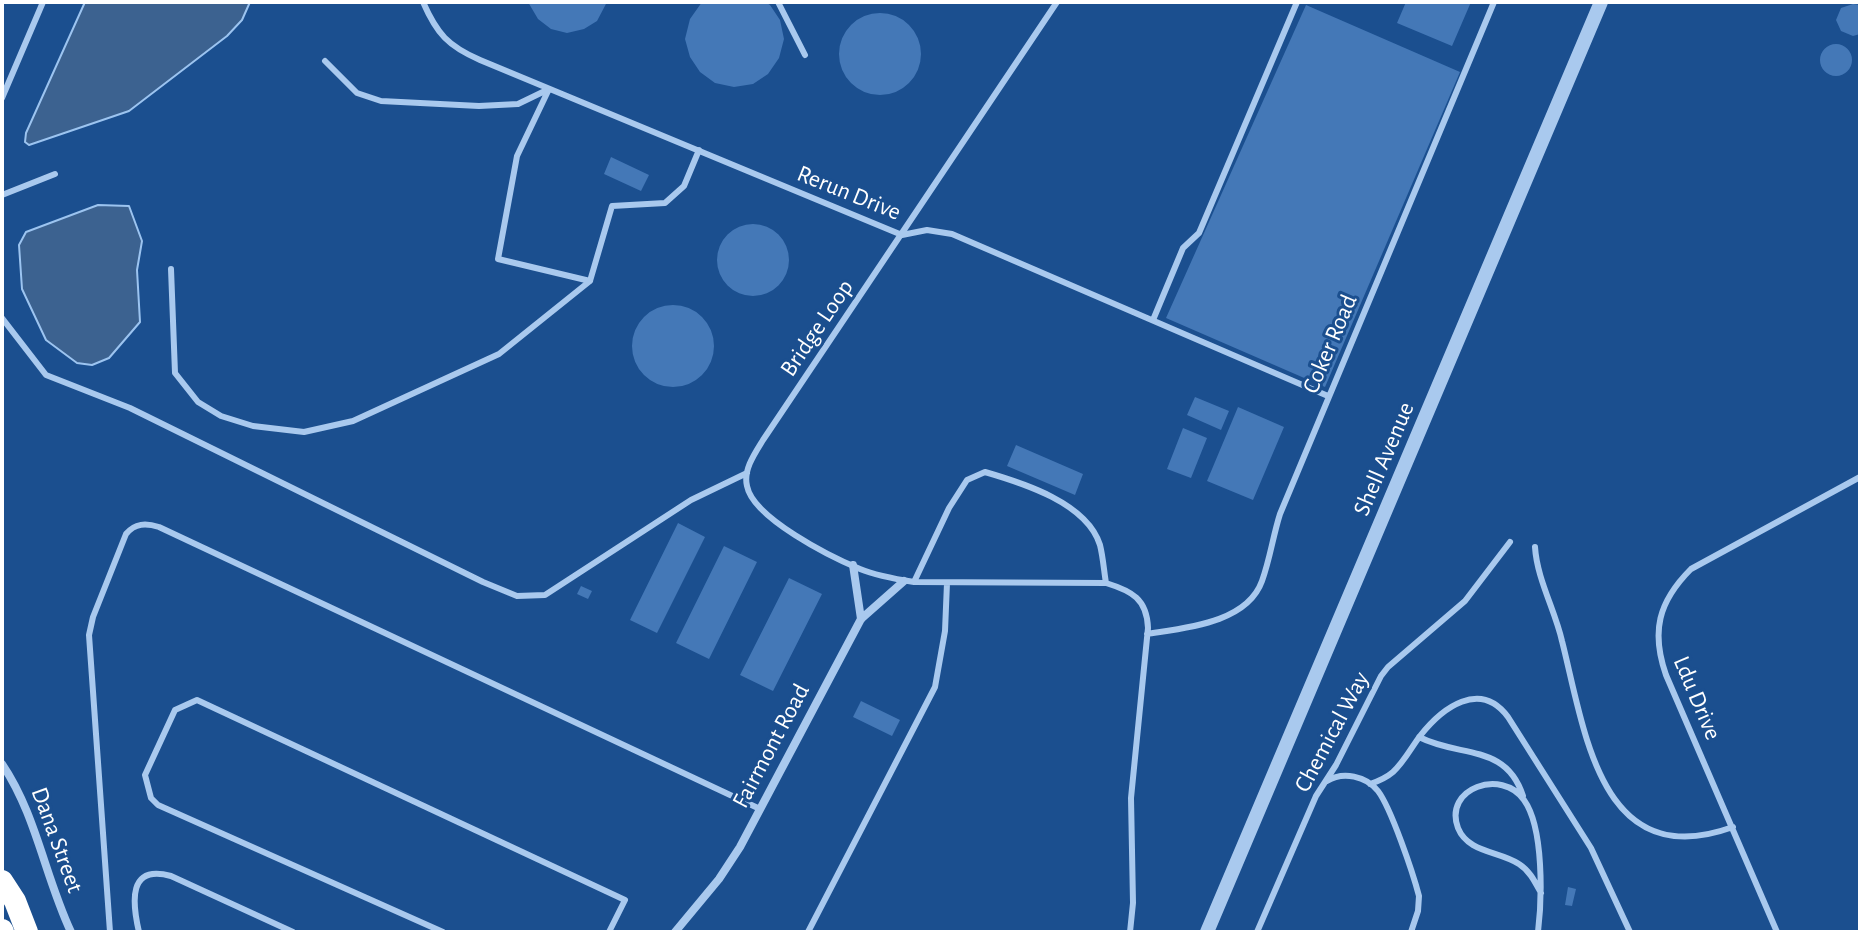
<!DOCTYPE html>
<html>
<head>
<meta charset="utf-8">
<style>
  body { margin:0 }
  #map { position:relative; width:1862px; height:934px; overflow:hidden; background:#1b4f8f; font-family:"Alegreya Sans",sans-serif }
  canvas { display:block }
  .frame { position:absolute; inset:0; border:4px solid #fff; pointer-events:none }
</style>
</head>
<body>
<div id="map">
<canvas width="1862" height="934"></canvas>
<div class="frame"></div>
</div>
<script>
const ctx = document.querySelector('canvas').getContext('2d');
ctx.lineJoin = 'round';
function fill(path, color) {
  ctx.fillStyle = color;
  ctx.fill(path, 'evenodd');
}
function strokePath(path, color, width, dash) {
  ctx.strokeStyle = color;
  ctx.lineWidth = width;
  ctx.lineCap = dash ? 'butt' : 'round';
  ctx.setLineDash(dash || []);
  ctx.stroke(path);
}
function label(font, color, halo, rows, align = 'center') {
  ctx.font = font + ' "Alegreya Sans",sans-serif';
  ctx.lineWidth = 6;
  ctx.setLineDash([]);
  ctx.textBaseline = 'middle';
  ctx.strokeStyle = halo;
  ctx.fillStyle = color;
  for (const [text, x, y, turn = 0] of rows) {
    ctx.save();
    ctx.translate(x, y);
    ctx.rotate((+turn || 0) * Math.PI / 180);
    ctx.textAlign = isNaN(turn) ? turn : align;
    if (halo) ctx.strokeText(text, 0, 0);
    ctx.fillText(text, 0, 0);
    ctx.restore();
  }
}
const water = new Path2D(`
  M 85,2 L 250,2 L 242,20 L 227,36 L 129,111 L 29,145 L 25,142 L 26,133 Z
  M 98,205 L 129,206 L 142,241 L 137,270 L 140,322 L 109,358 L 92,365 L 77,363 L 46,340 L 22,289 L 19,245 L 26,232 Z`);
fill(water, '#3c6290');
strokePath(water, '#9cc4f0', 2);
fill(new Path2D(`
  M 528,2 L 607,2 L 597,21 L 584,29 L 567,33 L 551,29 L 538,19 Z
  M 702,2 L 765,2 L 770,5 L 780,20 L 784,39 L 779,58 L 768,74 L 753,84 L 734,87 L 715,83 L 700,72 L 690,57 L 685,39 L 690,19 Z
  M 1406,2 L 1471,2 L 1452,46 L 1397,23 Z
  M 1853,4 L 1860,5 L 1860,34 L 1853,36 L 1841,31 L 1836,20 L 1841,8 Z
  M 1306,5 L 1460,72 L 1325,387 L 1166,318 Z
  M839 54a41 41 0 1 1 82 0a41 41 0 1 1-82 0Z
  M1820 60a16 16 0 1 1 32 0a16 16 0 1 1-32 0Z
  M 611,157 L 649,175 L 641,191 L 604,174 Z
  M717 260a36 36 0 1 1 72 0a36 36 0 1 1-72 0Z
  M632 346a41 41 0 1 1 82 0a41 41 0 1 1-82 0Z
  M 1195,397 L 1229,411 L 1221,430 L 1187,415 Z
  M 1238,407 L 1284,427 L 1253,500 L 1207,481 Z
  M 1183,428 L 1207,438 L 1191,478 L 1167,469 Z
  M 1016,445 L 1083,474 L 1075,495 L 1007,466 Z
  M 678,523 L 705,537 L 657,633 L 630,620 Z
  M 724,546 L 757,562 L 709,659 L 676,643 Z
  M 789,578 L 822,594 L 773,691 L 740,675 Z
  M 581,586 L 592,591 L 588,599 L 577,594 Z
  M 861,701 L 900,720 L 892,736 L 853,717 Z
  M 1568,887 L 1576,889 L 1572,906 L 1565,905 Z`), '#4478b7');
strokePath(new Path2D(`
  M 423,2 C 437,34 448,46 480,60 L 902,235 L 927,230 L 952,234 L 1328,396
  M 778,2 L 805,55
  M 1057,2 L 763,440 C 755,453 743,470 747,486 C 753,518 831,557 860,569 C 877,576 895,579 914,582 L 1106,583 C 1132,591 1147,599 1148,628 L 1131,798 L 1133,903 L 1130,932
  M 325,61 L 357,93 L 381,101 L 479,106 L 518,104 L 549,89
  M 549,89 L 517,156 L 498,259 L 590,281 L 612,206 L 665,203 L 684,186 L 699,150
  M 2,98 L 43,2
  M 2,195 L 55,174
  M 171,269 L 175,373 L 198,402 L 221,416 L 253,426 L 304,432 L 353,421 L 499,354 L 590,281
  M 2,318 L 46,375 L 130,408 L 483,582 L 517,596 L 545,595 L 691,500 L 747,473
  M 1153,320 L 1183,248 L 1199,233 L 1297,2
  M 1535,547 C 1537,579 1555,610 1562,641 C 1585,731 1600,875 1733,827
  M 914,582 L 949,508 L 967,480 L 985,472 C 1023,483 1087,503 1100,545 C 1103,557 1104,571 1106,583
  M 1147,634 C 1185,628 1247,623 1262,581 C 1270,559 1273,536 1280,514 L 1494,2
  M 1419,737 C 1460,758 1506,743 1523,796
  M 1327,781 C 1343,771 1366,776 1378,791 C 1391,808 1413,873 1419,896 L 1418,911 L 1411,932
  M 1370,784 C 1379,781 1386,778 1393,772 C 1404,762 1411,748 1420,736 C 1442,708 1480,679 1508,717 L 1591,848 L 1630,932
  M 110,932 L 89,635 L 93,617 L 126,534 C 135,523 146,523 159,527 L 760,809
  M 139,932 C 132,902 128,864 171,876 L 293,932
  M 443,932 L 158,805 L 151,798 L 145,775 L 175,710 L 197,700 L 625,900 L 609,932
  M 808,932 L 935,687 L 945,631 L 947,583
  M 1257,932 L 1316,796 L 1336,765 L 1381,676 L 1388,667 L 1465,601 L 1510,542
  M 1538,932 C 1542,899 1544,828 1524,800 C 1502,768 1443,788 1458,828 C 1468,853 1500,851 1519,864 C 1530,871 1535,882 1541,893
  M 1777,932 L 1666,675 C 1651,632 1658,602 1691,569 L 1860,477`), '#a9c9ee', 6);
strokePath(new Path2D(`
  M 853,565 L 861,619
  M 2,764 C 36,814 45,877 71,932
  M 675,932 L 719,879 L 740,847 L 861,619 L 904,581`), '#a9c9ee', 8);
strokePath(new Path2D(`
  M 1207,932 L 1601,2`), '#a9c9ee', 14);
strokePath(new Path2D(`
  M 2,881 L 15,901 L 27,932
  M 2,930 L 3,932`), '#fff', 22);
label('24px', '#fff', '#1b4f8f', [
  ["Rerun Drive",849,193,22],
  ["Bridge Loop",817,328,-56],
  ["Coker Road",1330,344,-67],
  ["Shell Avenue",1384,459,-67],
  ["Ldu Drive",1697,698,67],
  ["Chemical Way",1332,732,-62],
  ["Fairmont Road",771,746,-62],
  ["Dana Street",57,840,70]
]);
</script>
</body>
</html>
